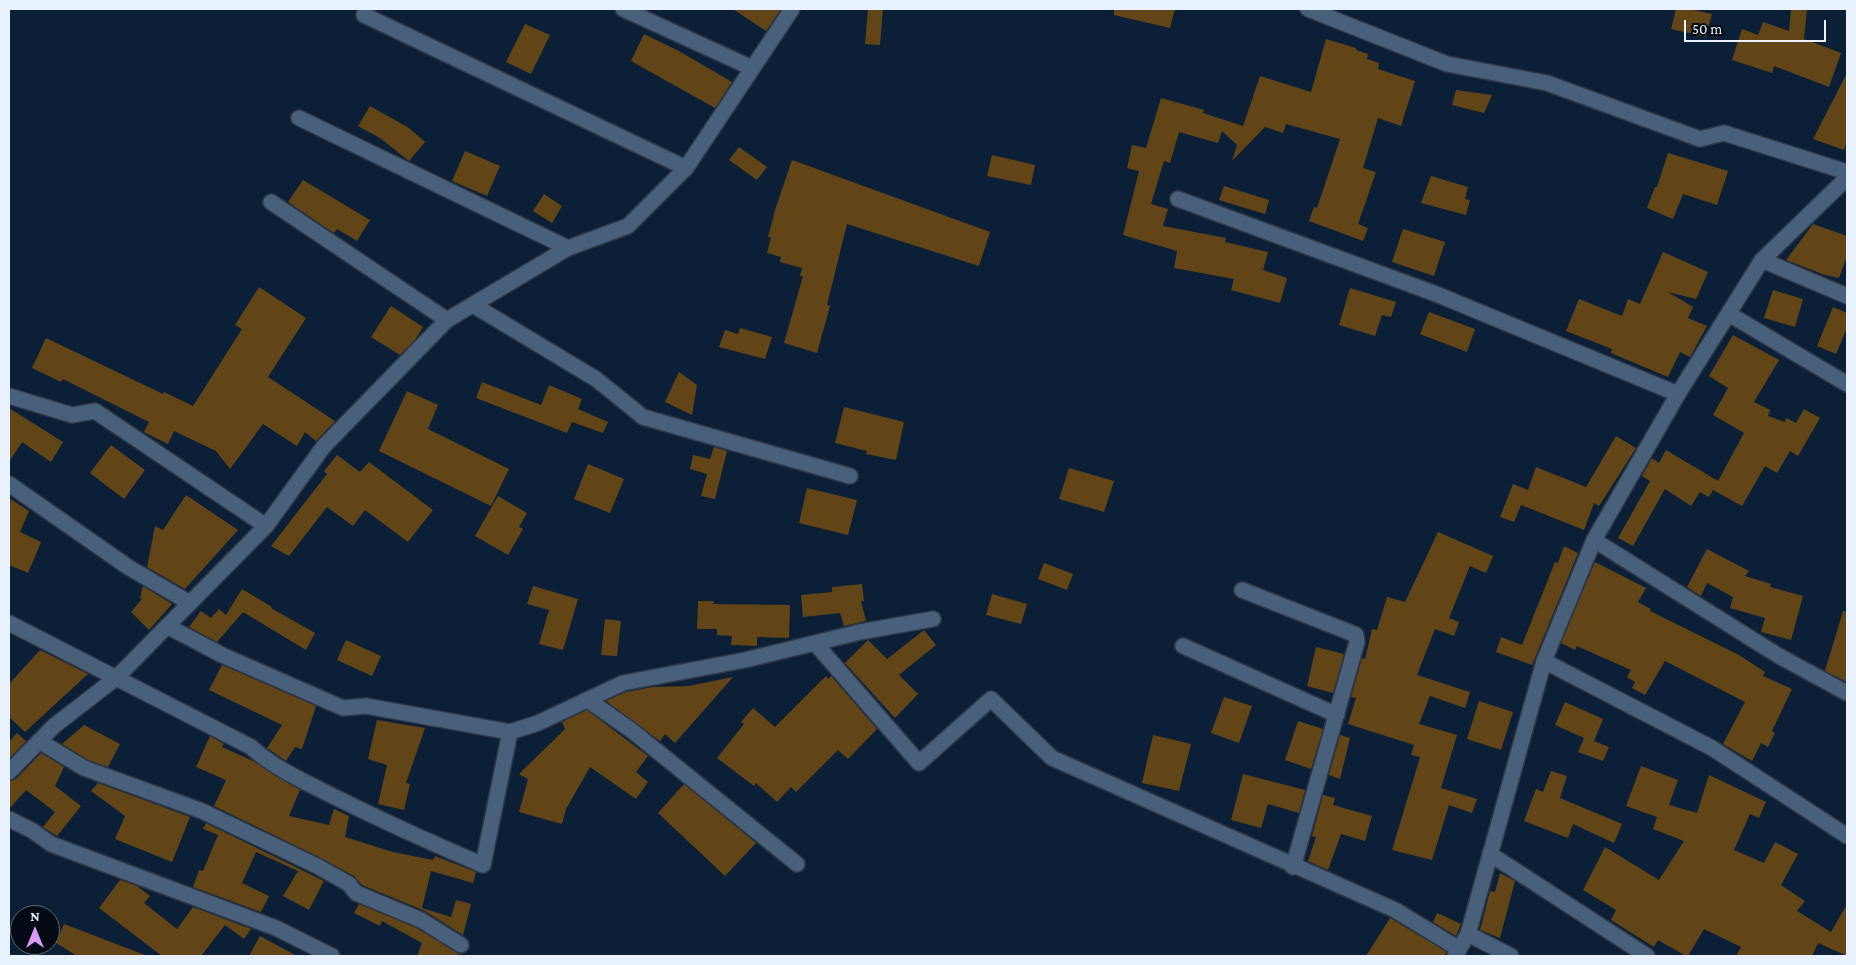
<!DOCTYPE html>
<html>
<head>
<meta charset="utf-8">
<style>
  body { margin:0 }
  #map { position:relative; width:1856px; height:965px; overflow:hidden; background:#0b2036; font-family:"Crimson Pro",serif }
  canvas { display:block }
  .frame { position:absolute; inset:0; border:10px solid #e7f2fe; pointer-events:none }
  .north { position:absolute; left:10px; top:905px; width:50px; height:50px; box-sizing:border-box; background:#030a13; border:1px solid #5e6771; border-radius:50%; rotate:0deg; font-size:14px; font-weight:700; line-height:20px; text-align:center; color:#e7f2fe }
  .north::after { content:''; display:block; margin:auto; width:18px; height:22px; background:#d99af7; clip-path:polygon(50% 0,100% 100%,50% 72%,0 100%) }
  .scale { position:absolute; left:1684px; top:20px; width:142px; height:22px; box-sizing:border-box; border:2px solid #e7f2fe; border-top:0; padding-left:6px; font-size:15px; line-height:18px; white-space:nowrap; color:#e7f2fe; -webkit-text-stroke:4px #030a13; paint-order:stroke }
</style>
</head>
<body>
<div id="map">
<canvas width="1856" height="965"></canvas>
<div class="frame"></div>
<div class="north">N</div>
<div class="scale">50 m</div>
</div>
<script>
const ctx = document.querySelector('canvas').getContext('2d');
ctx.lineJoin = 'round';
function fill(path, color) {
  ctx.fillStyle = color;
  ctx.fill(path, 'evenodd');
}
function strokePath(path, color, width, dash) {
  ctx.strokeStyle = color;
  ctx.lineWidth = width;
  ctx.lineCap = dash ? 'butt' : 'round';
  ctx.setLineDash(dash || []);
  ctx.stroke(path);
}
fill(new Path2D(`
  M 733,9 L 781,9 L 766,31 Z
  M 868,9 L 883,9 L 880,45 L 865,44 Z
  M 1114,9 L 1175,9 L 1170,28 L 1114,15 Z
  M 1676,9 L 1689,9 L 1712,14 L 1706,37 L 1671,29 Z
  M 1791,9 L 1807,9 L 1804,39 L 1841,53 L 1829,87 L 1774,66 L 1772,73 L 1732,60 L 1742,29 L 1758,35 L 1763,22 L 1789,31 Z
  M 525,24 L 550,35 L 531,74 L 506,62 Z
  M 644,34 L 679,51 L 732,82 L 715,108 L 631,61 Z
  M 1326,39 L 1356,48 L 1356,50 L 1368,54 L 1367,59 L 1379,63 L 1378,69 L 1415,81 L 1401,126 L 1378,118 L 1363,168 L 1376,172 L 1358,224 L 1368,228 L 1363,241 L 1309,221 L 1314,207 L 1317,208 L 1340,139 L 1286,124 L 1283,133 L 1265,127 L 1232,161 L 1237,145 L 1222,131 L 1218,143 L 1179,132 L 1170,163 L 1164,161 L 1151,204 L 1168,209 L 1163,226 L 1226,238 L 1225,242 L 1268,252 L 1263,270 L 1287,278 L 1280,303 L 1231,290 L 1234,279 L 1174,268 L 1177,251 L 1123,235 L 1139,171 L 1127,168 L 1132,145 L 1146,148 L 1161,98 L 1204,110 L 1203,113 L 1243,126 L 1260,76 L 1311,92 Z
  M 1847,73 L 1847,141 L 1844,150 L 1813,139 Z
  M 1456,90 L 1492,95 L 1484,113 L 1452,105 Z
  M 370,106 L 409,128 L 425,142 L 409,161 L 380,138 L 358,126 Z
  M 739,147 L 767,167 L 757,180 L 729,160 Z
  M 465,151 L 500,166 L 487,196 L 452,181 Z
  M 1668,153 L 1728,171 L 1717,205 L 1683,194 L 1673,219 L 1647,208 L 1655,187 L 1657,187 Z
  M 992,155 L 1035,165 L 1031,185 L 987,176 Z
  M 792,160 L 990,232 L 979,266 L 847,224 L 827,305 L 830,306 L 817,353 L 784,343 L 803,276 L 800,276 L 802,268 L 780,262 L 781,257 L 767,253 L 771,237 L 768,237 L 776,207 Z
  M 1431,176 L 1468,187 L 1465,199 L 1470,200 L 1466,215 L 1421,203 Z
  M 303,180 L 370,220 L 357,241 L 337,229 L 334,233 L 288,202 Z
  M 1224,186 L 1269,200 L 1265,214 L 1219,200 Z
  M 544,194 L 562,206 L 552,223 L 533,211 Z
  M 1813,224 L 1847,236 L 1847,256 L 1839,278 L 1825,275 L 1786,260 Z
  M 1403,229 L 1445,242 L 1434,276 L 1392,262 Z
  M 1663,252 L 1708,272 L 1696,299 L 1668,292 L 1693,307 L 1688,318 L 1707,326 L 1690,357 L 1680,352 L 1668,377 L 1611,353 L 1612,349 L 1566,331 L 1579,299 L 1622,316 L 1628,299 L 1640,304 Z
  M 259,287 L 306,318 L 268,377 L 335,421 L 316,441 L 305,432 L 297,446 L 263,424 L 230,469 L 216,451 L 174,431 L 168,444 L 144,432 L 149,422 L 63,379 L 61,382 L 32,368 L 46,338 L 163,394 L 164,392 L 193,406 L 242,329 L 235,325 Z
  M 1350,288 L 1396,302 L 1391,317 L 1382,315 L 1375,336 L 1339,325 Z
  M 1773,290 L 1803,299 L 1795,327 L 1764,318 Z
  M 391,306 L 423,327 L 415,340 L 400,355 L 371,337 Z
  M 1833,307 L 1847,313 L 1847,328 L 1836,354 L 1817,346 Z
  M 1429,312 L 1475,329 L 1467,352 L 1420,334 Z
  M 740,328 L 772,337 L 765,359 L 719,347 L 725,330 L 738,334 Z
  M 1733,335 L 1779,360 L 1754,402 L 1770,410 L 1768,416 L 1785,422 L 1786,418 L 1796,423 L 1804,409 L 1820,418 L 1798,456 L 1790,451 L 1777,473 L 1765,466 L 1742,506 L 1713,490 L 1709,497 L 1700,492 L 1691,506 L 1665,489 L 1633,546 L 1618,538 L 1650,481 L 1642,476 L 1652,458 L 1659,463 L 1666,450 L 1718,481 L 1744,433 L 1713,415 L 1728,388 L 1709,376 Z
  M 679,372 L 697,385 L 692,415 L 665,402 Z
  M 482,382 L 541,405 L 549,385 L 582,399 L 578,409 L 608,422 L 603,433 L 572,422 L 567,433 L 476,398 Z
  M 407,391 L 438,405 L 428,429 L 509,469 L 491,506 L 379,451 Z
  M 844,407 L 904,422 L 896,460 L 866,454 L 867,451 L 835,443 Z
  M 9,408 L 63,442 L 51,462 L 22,442 L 9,462 Z
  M 1616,436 L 1636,448 L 1599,506 L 1594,503 L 1584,530 L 1521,505 L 1514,522 L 1500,517 L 1513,484 L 1528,490 L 1536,467 L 1586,487 Z
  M 111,445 L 145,470 L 124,499 L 90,473 Z
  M 714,447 L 727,451 L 715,499 L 701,496 L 707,474 L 690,469 L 693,455 L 710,459 Z
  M 337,455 L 360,472 L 369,462 L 433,510 L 408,542 L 365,510 L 353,526 L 327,507 L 289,556 L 271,546 L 327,474 L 324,471 Z
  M 588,464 L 624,479 L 610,513 L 574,499 Z
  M 1069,468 L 1114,481 L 1104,512 L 1059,499 Z
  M 807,488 L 857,500 L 848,535 L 799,523 Z
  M 186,495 L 238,530 L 185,589 L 147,567 L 155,526 L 163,530 Z
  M 498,496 L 527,513 L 519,527 L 523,529 L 508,555 L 475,536 Z
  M 9,498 L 29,511 L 20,532 L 41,542 L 28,573 L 9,565 Z
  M 1438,532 L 1493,556 L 1486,573 L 1470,566 L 1449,618 L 1459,622 L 1454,636 L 1435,629 L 1417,675 L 1470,692 L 1465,708 L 1430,696 L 1419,724 L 1457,735 L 1441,788 L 1477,799 L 1472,813 L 1449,805 L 1432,860 L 1392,850 L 1420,757 L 1411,755 L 1414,745 L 1348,724 L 1356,698 L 1351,697 L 1362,658 L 1365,659 L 1372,629 L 1377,630 L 1387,597 L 1405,602 Z
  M 1564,546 L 1578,553 L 1532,665 L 1496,652 L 1501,637 L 1522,645 L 1555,562 L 1558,563 Z
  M 1707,549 L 1749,571 L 1745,576 L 1771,584 L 1770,587 L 1803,596 L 1791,640 L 1761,632 L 1765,618 L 1730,608 L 1733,597 L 1707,583 L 1701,596 L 1687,587 Z
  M 1595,562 L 1646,588 L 1638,602 L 1651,609 L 1650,611 L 1739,655 L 1765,672 L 1763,676 L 1792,689 L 1772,731 L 1775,733 L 1768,747 L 1761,743 L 1752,761 L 1723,744 L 1745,702 L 1665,661 L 1645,695 L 1632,688 L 1635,682 L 1627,677 L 1631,670 L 1577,646 L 1575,650 L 1561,643 Z
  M 1044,563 L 1073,574 L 1067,590 L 1038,579 Z
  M 862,584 L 864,601 L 861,601 L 866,621 L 844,626 L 840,613 L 803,617 L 801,595 L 832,592 L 832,587 Z
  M 143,586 L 172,604 L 149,630 L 131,612 L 142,599 L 140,598 Z
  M 533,586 L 578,599 L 563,650 L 539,644 L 549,610 L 527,604 Z
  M 242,589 L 272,607 L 271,608 L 315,633 L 306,650 L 243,612 L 217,642 L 189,627 L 201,611 L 211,618 L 219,609 L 226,615 Z
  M 992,594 L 1027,604 L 1021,624 L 986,615 Z
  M 698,601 L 714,601 L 713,604 L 790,605 L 789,638 L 757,637 L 757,646 L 731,645 L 732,636 L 717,635 L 717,629 L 697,629 Z
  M 1843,611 L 1847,612 L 1847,682 L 1825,671 Z
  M 605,619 L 621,621 L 617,656 L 601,655 Z
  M 924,630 L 936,645 L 899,675 L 918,694 L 895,718 L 845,663 L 868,640 L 887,659 Z
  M 346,640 L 381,656 L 372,676 L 337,660 Z
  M 1316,647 L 1344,654 L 1333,693 L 1307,686 Z
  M 40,650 L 88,674 L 25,732 L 9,717 L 9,684 Z
  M 222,665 L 316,706 L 302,749 L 295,747 L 286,761 L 276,754 L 267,748 L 282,725 L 209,690 Z
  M 826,676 L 828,679 L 831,676 L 877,729 L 848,759 L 838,750 L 796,792 L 791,787 L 777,802 L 756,783 L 754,786 L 717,758 L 744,724 L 741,722 L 753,708 L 775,727 Z
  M 733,677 L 675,743 L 665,734 L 660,741 L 606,701 L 626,692 L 653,687 L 689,686 Z
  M 1224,697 L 1252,706 L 1239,743 L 1211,733 Z
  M 1479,701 L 1513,712 L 1501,750 L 1467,739 Z
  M 1565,702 L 1603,719 L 1594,741 L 1609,747 L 1603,761 L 1578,752 L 1584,738 L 1555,725 Z
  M 587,710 L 648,756 L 636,772 L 648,782 L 636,799 L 590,767 L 566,809 L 562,824 L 519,812 L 528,779 L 519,774 L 565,729 L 562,722 Z
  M 377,720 L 425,728 L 406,783 L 410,784 L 404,810 L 378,804 L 387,765 L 368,759 Z
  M 1298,721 L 1323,729 L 1311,769 L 1285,760 Z
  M 84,725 L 120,744 L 108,767 L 88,760 L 62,744 Z
  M 17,733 L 26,741 L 9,759 L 9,742 Z
  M 1153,735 L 1191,744 L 1179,791 L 1142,783 Z
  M 1340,735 L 1350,738 L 1340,779 L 1329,775 Z
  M 210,736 L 224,744 L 222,747 L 253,761 L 300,790 L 289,816 L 329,825 L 334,809 L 349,816 L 345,837 L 393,852 L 433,860 L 435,856 L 476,872 L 473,883 L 431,871 L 422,908 L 451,917 L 456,900 L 471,904 L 463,935 L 425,911 L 362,885 L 354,876 L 321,858 L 214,806 L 226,780 L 196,767 Z
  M 41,753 L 64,767 L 55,786 L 81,806 L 57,836 L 43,827 L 55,812 L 26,790 L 9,809 L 9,781 L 16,779 Z
  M 1641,766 L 1678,780 L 1669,805 L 1697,813 L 1709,775 L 1766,802 L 1759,818 L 1750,814 L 1734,850 L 1764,863 L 1775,842 L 1798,854 L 1781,885 L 1805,901 L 1797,911 L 1831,932 L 1847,904 L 1847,956 L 1818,943 L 1812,956 L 1736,956 L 1741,947 L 1704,929 L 1688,956 L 1686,956 L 1658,940 L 1654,947 L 1611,920 L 1616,910 L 1583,890 L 1605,847 L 1659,880 L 1684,841 L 1653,829 L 1657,817 L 1626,806 Z
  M 1551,771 L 1567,776 L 1560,798 L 1622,824 L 1614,843 L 1573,824 L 1568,838 L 1524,821 L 1536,789 L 1543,792 Z
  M 1243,774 L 1305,790 L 1299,813 L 1268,804 L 1261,828 L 1231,820 Z
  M 98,783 L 190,817 L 172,862 L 115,839 L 125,816 L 91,791 Z
  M 684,784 L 756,843 L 725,876 L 658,813 Z
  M 1323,795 L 1335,798 L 1333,805 L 1372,816 L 1365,841 L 1341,834 L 1328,870 L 1308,861 L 1316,837 L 1312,836 Z
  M 206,823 L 324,881 L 309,910 L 283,896 L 298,871 L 256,852 L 242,883 L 269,896 L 261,912 L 193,887 L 199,870 L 203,871 L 218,835 L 203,829 Z
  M 1500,873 L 1515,881 L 1500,938 L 1480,930 L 1490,891 L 1495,892 Z
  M 120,880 L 137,886 L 150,896 L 144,903 L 177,929 L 193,907 L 251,929 L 244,939 L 225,925 L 201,956 L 162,956 L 99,908 Z
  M 359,904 L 417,928 L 459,954 L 458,956 L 417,956 L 422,943 L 382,921 L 380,926 L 354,913 Z
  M 1437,913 L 1461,924 L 1456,936 L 1433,922 Z
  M 1390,918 L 1447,952 L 1444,956 L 1366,956 Z
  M 64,924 L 145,955 L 145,956 L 77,956 L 56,943 Z
  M 260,936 L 297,956 L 249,956 Z`), '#624516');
const street = new Path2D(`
  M 623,9 L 752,68
  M 1308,9 L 1447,64 L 1547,83 L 1700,139 L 1724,133 L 1847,172
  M 364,15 L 686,168
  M 299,118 L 568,248
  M 1178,199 L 1436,294 L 1678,394
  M 271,202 L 447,320
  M 1762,260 L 1847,296
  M 473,305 L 596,379 L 643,417 L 850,476
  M 1729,314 L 1847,384
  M 9,396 L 72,415 L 95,411 L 266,526
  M 9,484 L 128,567 L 190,603
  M 1594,540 L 1779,656 L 1847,693
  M 1242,590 L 1349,632 L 1356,635 L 1357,642 L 1293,867
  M 9,623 L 251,747 C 275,769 307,783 337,798 C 385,822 434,844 483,865 L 510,732
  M 167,626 L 222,655 L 343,708 L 366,706 L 510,732 L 538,723 L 623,683 L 745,660 L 860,632 L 933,619
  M 815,643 L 919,763 L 991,699 L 1052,758 L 1395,910 L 1459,949
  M 1183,646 L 1337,715
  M 1544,661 L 1712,748 L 1847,836
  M 588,700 L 631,730 L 797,864
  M 39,741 L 84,768 L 202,811 L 317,866 L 349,884 L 356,893 L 421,920 L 461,945
  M 9,819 L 33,831 L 51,844 L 276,928 L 332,956
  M 1490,854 L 1647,956
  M 1468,934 L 1511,956`);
const secondary = new Path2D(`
  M 9,772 L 54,726 L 116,678 L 266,526 L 324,446 L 447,320 L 568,248 L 628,226 L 686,168 L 792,9
  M 1455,956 L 1468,934 L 1544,661 L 1594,540 L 1678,394 L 1762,260 L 1847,178`);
strokePath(street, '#2e384a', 18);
strokePath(secondary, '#2e384a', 18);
strokePath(street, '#486079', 15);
strokePath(secondary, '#486079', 15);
</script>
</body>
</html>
